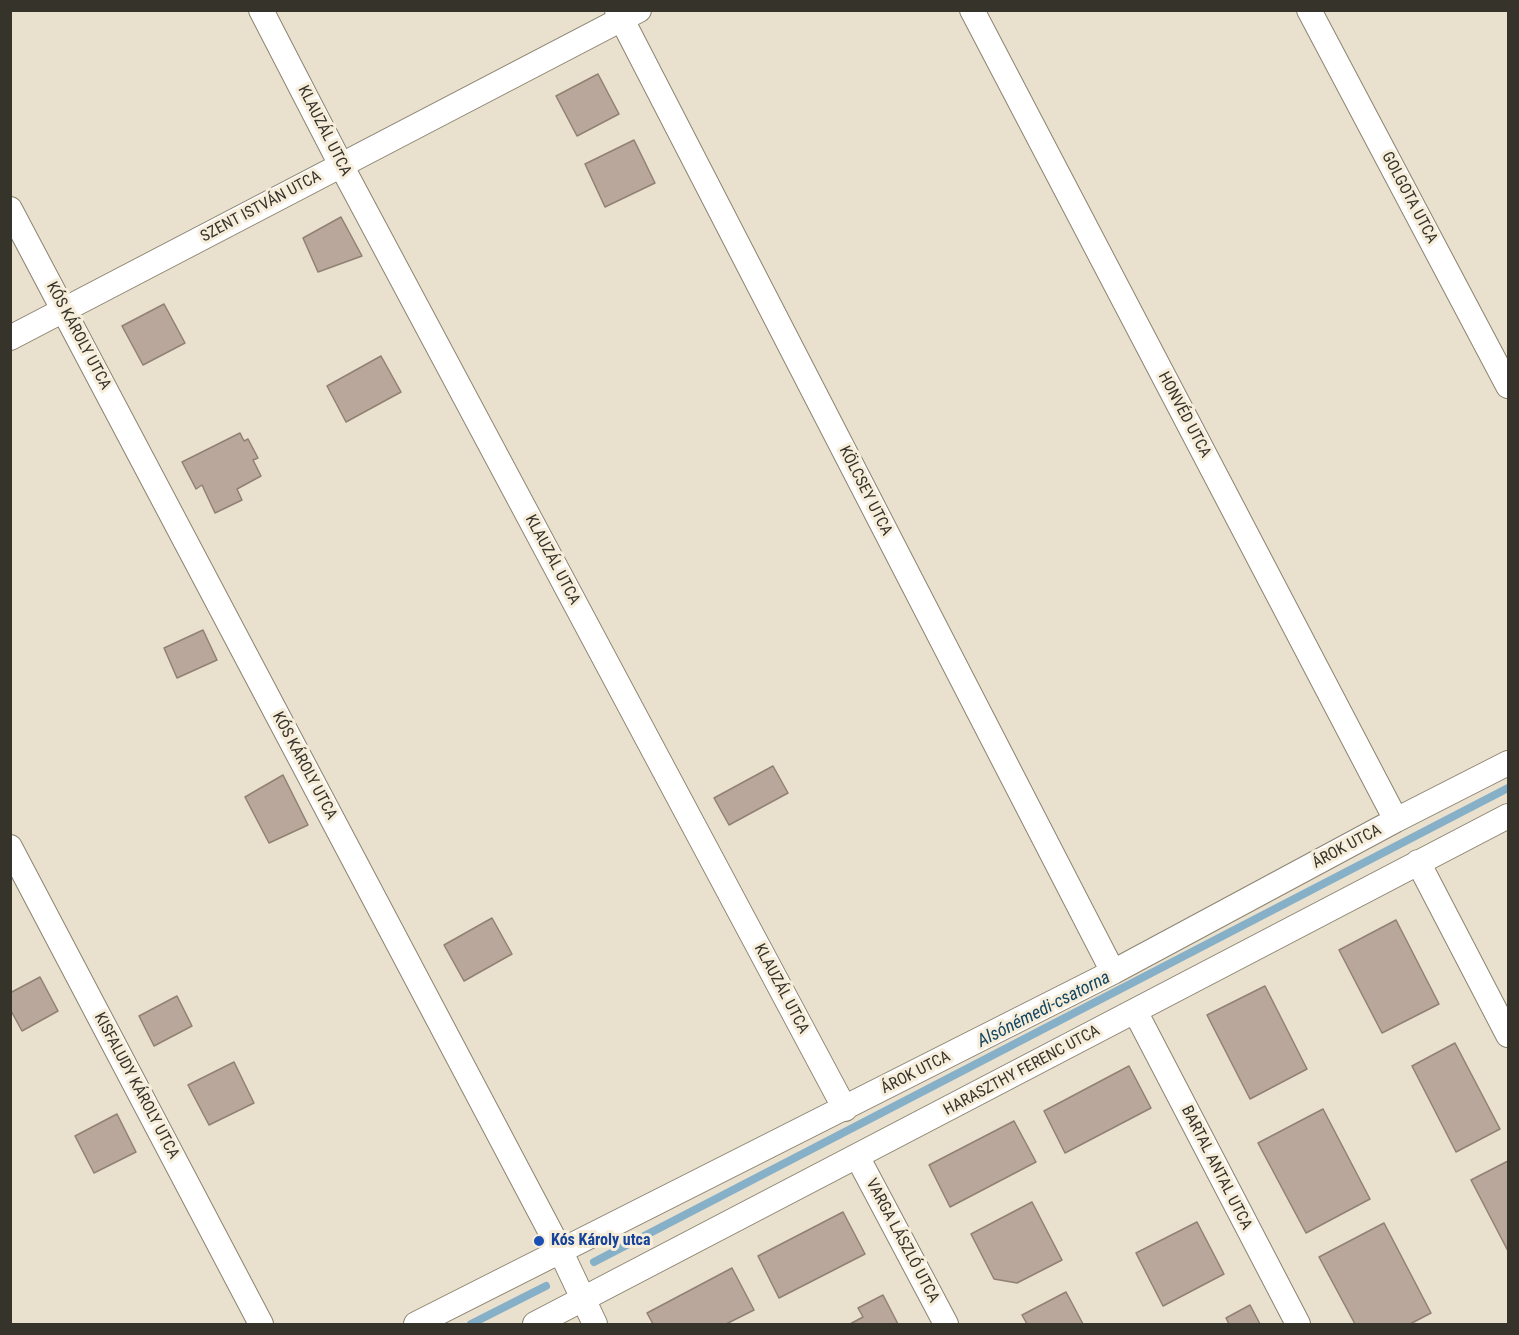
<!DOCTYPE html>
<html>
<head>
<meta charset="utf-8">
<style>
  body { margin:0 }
  #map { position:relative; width:1519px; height:1335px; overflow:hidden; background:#e9e0cd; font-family:"Roboto Condensed",sans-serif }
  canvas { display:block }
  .frame { position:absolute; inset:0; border:12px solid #36332b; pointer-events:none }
</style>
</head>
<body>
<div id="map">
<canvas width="1519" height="1335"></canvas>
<div class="frame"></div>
</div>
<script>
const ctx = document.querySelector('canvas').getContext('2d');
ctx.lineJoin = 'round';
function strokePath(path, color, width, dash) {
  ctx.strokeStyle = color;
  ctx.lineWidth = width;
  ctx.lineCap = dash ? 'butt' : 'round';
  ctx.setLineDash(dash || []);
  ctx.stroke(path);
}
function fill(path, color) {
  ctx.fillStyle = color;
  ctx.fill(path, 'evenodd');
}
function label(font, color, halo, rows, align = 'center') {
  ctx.font = font + ' "Roboto Condensed",sans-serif';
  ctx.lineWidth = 6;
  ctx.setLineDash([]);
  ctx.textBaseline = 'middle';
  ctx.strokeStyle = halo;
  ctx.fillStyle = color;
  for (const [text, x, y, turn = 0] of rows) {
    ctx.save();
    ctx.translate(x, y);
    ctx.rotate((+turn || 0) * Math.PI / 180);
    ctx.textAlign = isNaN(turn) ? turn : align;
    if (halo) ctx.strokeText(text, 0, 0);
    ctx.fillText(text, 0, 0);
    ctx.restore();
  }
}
strokePath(new Path2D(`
  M 594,1262 L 1508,788
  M 471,1324 L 546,1286`), '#86afc8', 8);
const building = new Path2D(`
  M 598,74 L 619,114 L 577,136 L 556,96 Z
  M 634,140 L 655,183 L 605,207 L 585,164 Z
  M 341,217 L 362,256 L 318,272 L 303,238 Z
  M 164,304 L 185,343 L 143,365 L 122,326 Z
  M 381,356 L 401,392 L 346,422 L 327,386 Z
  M 240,433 L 244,441 L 248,439 L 258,458 L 253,460 L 261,476 L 237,489 L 242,500 L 215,513 L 202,485 L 196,489 L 182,462 Z
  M 203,630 L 217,660 L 177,678 L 164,648 Z
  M 773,766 L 788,793 L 729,825 L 714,798 Z
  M 283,775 L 308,825 L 269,843 L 245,797 Z
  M 492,918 L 512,954 L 464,981 L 444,945 Z
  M 1396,920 L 1439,1004 L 1382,1033 L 1339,950 Z
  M 40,977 L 58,1011 L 22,1031 L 10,1009 L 10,993 Z
  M 1265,986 L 1307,1069 L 1250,1099 L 1207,1015 Z
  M 177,996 L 192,1026 L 154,1046 L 139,1016 Z
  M 1455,1043 L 1500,1129 L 1456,1152 L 1412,1066 Z
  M 234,1062 L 254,1103 L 209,1125 L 188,1085 Z
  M 1129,1066 L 1151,1108 L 1065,1153 L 1044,1111 Z
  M 1323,1109 L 1370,1199 L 1306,1233 L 1258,1143 Z
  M 117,1114 L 136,1152 L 94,1173 L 75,1136 Z
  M 1014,1121 L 1036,1162 L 950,1207 L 929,1165 Z
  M 1508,1161 L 1508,1251 L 1471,1180 Z
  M 1032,1202 L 1062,1260 L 1017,1283 L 994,1279 L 971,1234 Z
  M 843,1212 L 865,1254 L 779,1298 L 758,1256 Z
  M 1197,1222 L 1224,1274 L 1163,1306 L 1136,1253 Z
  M 1384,1223 L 1431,1313 L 1410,1324 L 1355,1324 L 1319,1257 Z
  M 732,1268 L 754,1310 L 726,1324 L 653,1324 L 647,1313 Z
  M 1066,1292 L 1083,1324 L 1027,1324 L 1022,1315 Z
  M 883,1295 L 898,1324 L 850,1324 L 863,1317 L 858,1308 Z
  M 1250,1305 L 1260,1324 L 1229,1324 L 1226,1318 Z`);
fill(building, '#b8a79a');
strokePath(building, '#918174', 1.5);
const minor = new Path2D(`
  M 261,10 L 341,165 L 845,1109
  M 617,10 L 1113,972
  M 972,10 L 1396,820
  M 1309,10 L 1508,386
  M 10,209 L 560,1250 L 595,1324
  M 10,338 L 639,10
  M 10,847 L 261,1324
  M 1418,862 L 1508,1035
  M 1135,1011 L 1298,1324
  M 858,1158 L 946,1324
  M 416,1324 L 1113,972 L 1396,820 L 1508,763
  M 535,1324 L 1508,816`);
strokePath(minor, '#8c8472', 26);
strokePath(minor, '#fff', 24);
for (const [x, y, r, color] of [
  [539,1241,6,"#1a4fb4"]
]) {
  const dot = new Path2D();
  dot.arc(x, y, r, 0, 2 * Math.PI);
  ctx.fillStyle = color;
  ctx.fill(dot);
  strokePath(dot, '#f6edda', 2);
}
label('16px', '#36332b', '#f6edda', [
  ["KLAUZÁL UTCA",324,131,63],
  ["GOLGOTA UTCA",1409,198,62],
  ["SZENT ISTVÁN UTCA",261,207,-28],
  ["KÓS KÁROLY UTCA",78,336,62],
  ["HONVÉD UTCA",1184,415,62],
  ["KÖLCSEY UTCA",865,491,63],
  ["KLAUZÁL UTCA",552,560,62],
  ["KÓS KÁROLY UTCA",304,766,62],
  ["ÁROK UTCA",1347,847,-28],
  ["KLAUZÁL UTCA",781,989,62],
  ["HARASZTHY FERENC UTCA",1022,1071,-28],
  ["ÁROK UTCA",916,1073,-27],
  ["KISFALUDY KÁROLY UTCA",136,1086,62],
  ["BARTAL ANTAL UTCA",1216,1168,63],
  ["VARGA LÁSZLÓ UTCA",902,1241,62]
]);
label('bold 16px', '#164399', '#f6edda', [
  ["Kós Károly utca",551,1241]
], 'left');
label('italic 18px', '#144762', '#f6edda', [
  ["Alsónémedi-csatorna",1044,1010,-27]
]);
</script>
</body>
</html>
